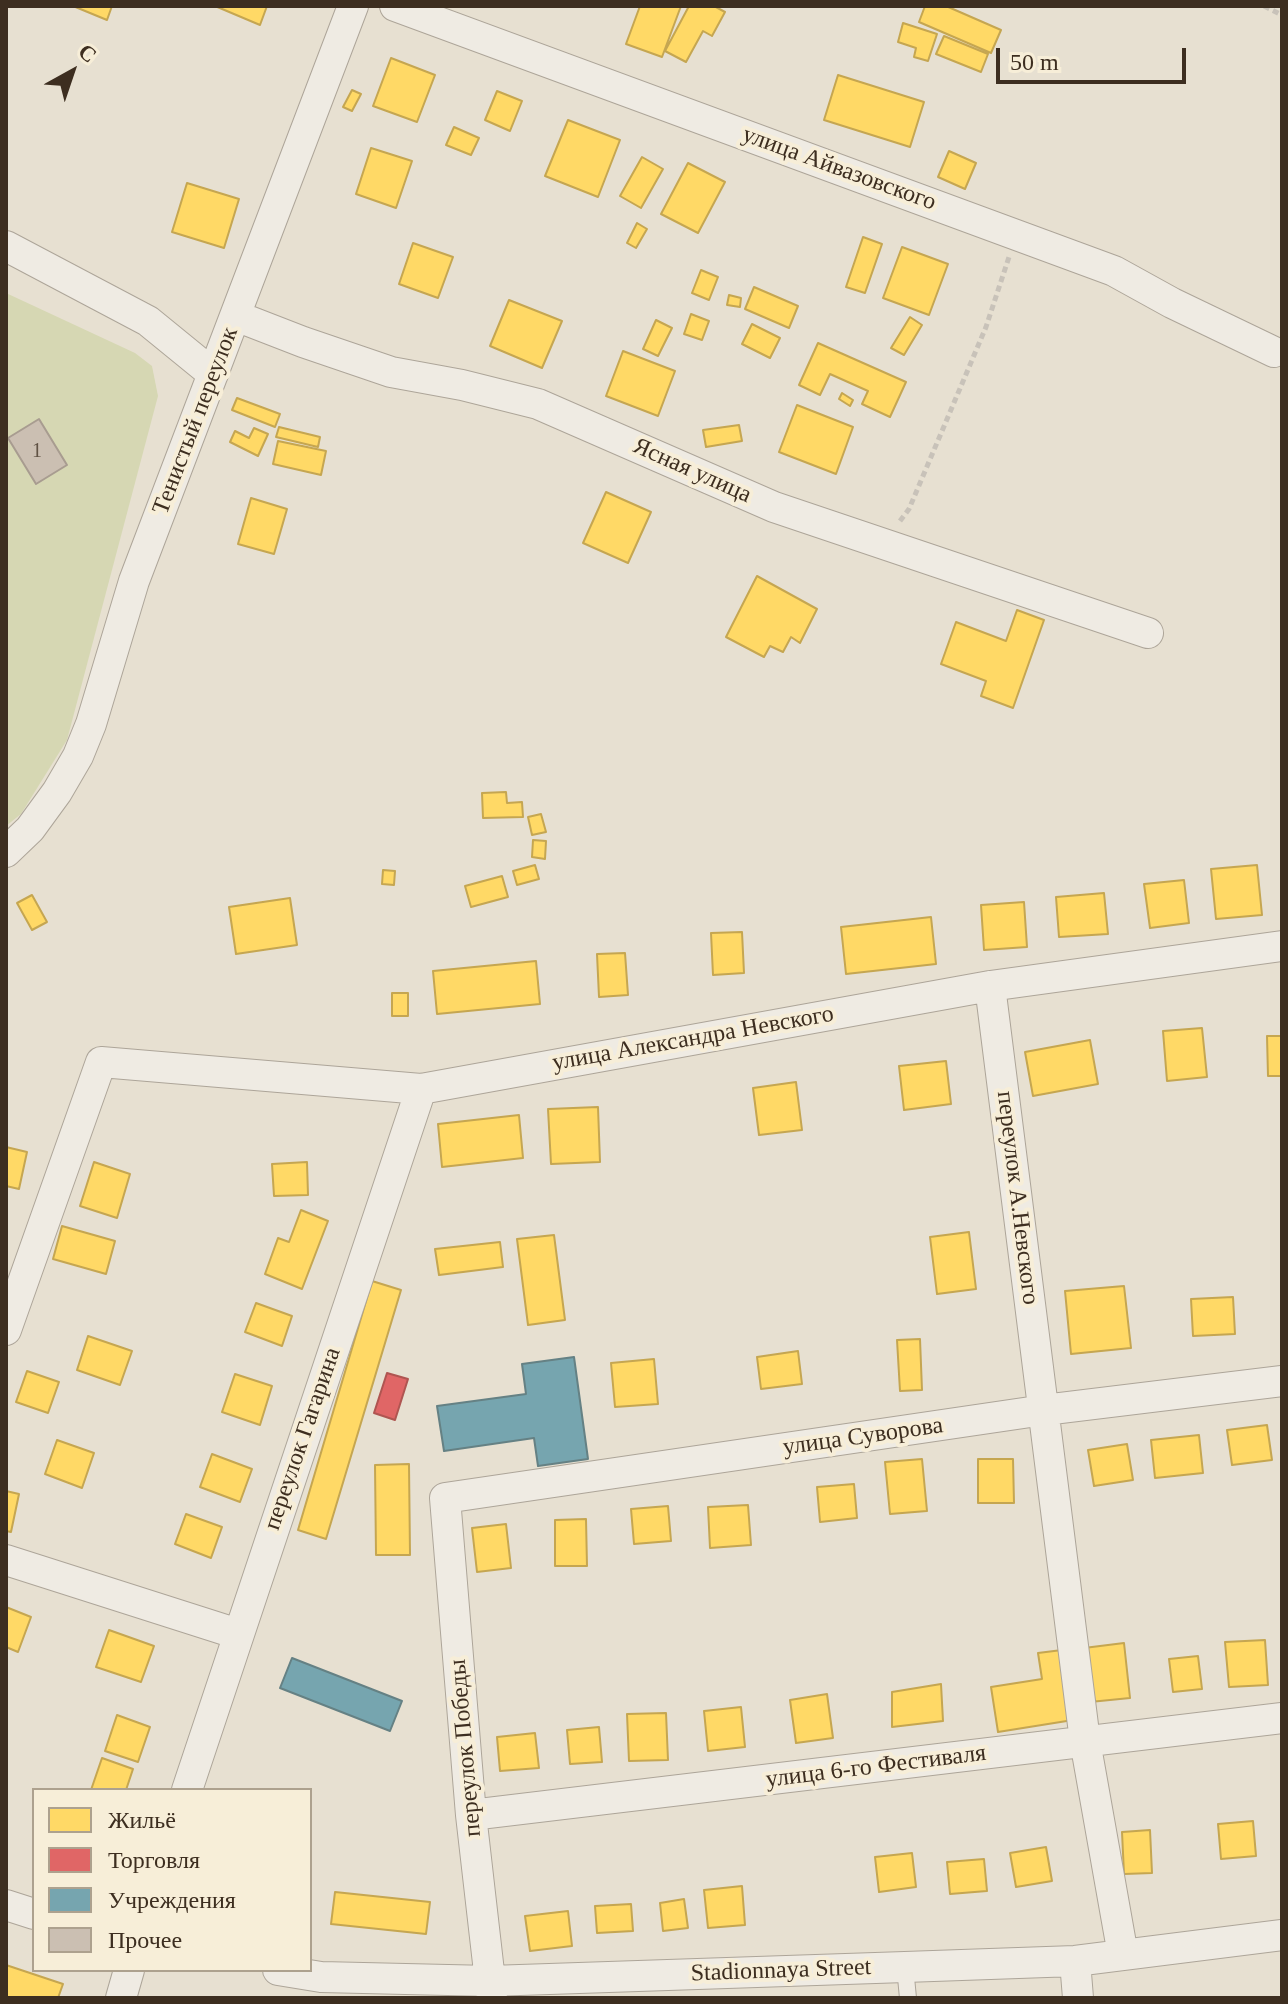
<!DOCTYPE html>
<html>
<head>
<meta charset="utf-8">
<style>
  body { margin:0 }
  #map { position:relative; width:1288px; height:2004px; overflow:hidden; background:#e7e0d1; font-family:Georgia,serif }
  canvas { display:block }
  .frame { position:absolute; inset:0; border:8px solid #3d2e20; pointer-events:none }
  .legend { position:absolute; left:32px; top:1788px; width:280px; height:184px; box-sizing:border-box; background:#f7eed8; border:2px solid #ada18e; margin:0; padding:10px 14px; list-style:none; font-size:24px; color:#3d2e20 }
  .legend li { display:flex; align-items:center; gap:16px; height:40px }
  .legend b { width:40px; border:2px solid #ada18e }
  .north { position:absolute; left:32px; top:32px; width:80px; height:80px; -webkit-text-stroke:6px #f7eed8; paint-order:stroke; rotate:40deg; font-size:22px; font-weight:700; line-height:32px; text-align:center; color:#3d2e20 }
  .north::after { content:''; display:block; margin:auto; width:28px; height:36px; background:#3d2e20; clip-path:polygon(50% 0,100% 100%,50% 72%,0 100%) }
  .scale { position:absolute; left:996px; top:48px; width:190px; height:36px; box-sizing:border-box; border:4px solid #3d2e20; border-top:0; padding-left:10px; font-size:24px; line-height:28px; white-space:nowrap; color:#3d2e20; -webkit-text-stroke:6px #f7eed8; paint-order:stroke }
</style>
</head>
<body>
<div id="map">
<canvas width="1288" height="2004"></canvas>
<div class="frame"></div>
<ul class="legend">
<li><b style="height:22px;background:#ffd966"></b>Жильё</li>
<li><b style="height:22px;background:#e06666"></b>Торговля</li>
<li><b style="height:22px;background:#76a5af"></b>Учреждения</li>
<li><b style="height:22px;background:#cbbfb2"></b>Прочее</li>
</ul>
<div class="north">С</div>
<div class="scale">50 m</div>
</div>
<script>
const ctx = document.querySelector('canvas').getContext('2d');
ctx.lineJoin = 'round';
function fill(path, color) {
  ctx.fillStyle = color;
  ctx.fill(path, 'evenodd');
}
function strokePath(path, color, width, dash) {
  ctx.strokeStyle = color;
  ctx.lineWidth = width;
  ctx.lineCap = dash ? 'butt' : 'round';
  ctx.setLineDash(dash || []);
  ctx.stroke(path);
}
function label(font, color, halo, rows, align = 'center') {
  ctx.font = font + ' Georgia,serif';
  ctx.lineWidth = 8;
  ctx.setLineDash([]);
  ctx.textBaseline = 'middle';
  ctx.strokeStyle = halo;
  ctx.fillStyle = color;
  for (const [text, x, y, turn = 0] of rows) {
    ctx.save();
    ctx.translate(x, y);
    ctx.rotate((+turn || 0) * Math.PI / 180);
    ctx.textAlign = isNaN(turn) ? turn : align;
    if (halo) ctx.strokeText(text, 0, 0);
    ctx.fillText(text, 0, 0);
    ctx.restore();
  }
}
fill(new Path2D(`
  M 6,293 L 135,353 L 152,366 L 158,396 L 67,740 L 21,814 L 6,826 Z`), '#d6d7b3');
const homes = new Path2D(`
  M 73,6 L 112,6 L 107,20 Z
  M 215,6 L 267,6 L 260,25 Z
  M 640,6 L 681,6 L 662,57 L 626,44 Z
  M 689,6 L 714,6 L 725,12 L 712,36 L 703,31 L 686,62 L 665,51 Z
  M 925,6 L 946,6 L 1001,30 L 991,53 L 919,22 Z
  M 903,23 L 937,34 L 928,61 L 914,57 L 916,48 L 898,42 Z
  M 944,36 L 988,54 L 981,72 L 936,54 Z
  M 391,58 L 435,75 L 417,122 L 373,106 Z
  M 838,75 L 924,102 L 910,147 L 824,120 Z
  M 352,90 L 361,94 L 352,111 L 343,107 Z
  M 497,91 L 522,101 L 510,131 L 485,120 Z
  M 568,120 L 620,140 L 598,197 L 545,176 Z
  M 454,127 L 479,138 L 471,155 L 446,145 Z
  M 371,148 L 412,161 L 396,208 L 356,194 Z
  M 949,151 L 976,163 L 965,189 L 938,177 Z
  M 642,157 L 663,169 L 641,208 L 620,196 Z
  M 688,163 L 725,182 L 698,233 L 661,214 Z
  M 187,183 L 239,199 L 224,248 L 172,232 Z
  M 637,223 L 647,229 L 636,248 L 627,243 Z
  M 863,237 L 882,244 L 865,293 L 846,287 Z
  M 413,243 L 453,257 L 438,298 L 399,284 Z
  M 902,247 L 948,264 L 929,315 L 883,298 Z
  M 701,270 L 718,277 L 709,300 L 692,293 Z
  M 754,287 L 798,306 L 789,328 L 745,309 Z
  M 729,295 L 741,298 L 740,307 L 727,305 Z
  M 509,300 L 562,321 L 542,368 L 490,346 Z
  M 691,314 L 709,321 L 702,340 L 684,334 Z
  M 910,317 L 922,325 L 904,355 L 891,348 Z
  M 656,320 L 672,328 L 658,356 L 643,349 Z
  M 752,324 L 780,338 L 770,358 L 742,344 Z
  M 818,343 L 906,382 L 890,417 L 862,404 L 868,391 L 830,374 L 820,395 L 799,385 Z
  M 623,351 L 675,371 L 658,416 L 606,396 Z
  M 842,393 L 853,400 L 850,406 L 839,399 Z
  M 237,398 L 280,414 L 275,427 L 232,410 Z
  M 797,405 L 853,427 L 836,474 L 779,452 Z
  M 739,425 L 742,441 L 706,447 L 703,430 Z
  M 279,427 L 320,437 L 318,447 L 276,437 Z
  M 254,428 L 268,434 L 258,456 L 230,442 L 235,431 L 249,438 Z
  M 278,441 L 326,451 L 321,475 L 273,464 Z
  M 606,492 L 651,512 L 628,563 L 583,543 Z
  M 251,498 L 287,509 L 274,554 L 238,544 Z
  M 757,576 L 817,609 L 800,643 L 791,637 L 783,652 L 770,646 L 764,657 L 726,637 Z
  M 1017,610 L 1044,620 L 1013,708 L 981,696 L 986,681 L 941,664 L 956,622 L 1006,641 Z
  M 506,792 L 507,803 L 522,802 L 523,817 L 483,818 L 482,793 Z
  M 541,814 L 546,832 L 532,835 L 528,817 Z
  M 533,840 L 546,841 L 545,859 L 532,857 Z
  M 535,865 L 539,879 L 517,885 L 513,871 Z
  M 1257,865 L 1262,915 L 1216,919 L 1211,869 Z
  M 383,870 L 395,871 L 394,885 L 382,884 Z
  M 502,876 L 508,897 L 471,907 L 465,886 Z
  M 1184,880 L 1189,923 L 1150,928 L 1144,884 Z
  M 1104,893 L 1108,934 L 1059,937 L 1056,897 Z
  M 32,895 L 47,922 L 32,930 L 17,903 Z
  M 290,898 L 297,945 L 236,954 L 229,907 Z
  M 1024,902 L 1027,947 L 984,950 L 981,905 Z
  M 931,917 L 936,964 L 846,974 L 841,927 Z
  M 742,932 L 744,973 L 713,975 L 711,933 Z
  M 625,953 L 628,995 L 599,997 L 597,954 Z
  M 536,961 L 540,1004 L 437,1014 L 433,971 Z
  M 392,993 L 408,993 L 408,1016 L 392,1016 Z
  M 1202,1028 L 1207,1077 L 1167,1081 L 1163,1031 Z
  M 1267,1036 L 1282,1036 L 1282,1076 L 1268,1076 Z
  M 1090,1040 L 1098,1084 L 1033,1096 L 1025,1052 Z
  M 946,1061 L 951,1104 L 904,1110 L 899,1066 Z
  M 796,1082 L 802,1130 L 759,1135 L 753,1088 Z
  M 598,1107 L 600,1162 L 551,1164 L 548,1109 Z
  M 519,1115 L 523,1158 L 442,1167 L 438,1124 Z
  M 6,1147 L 27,1152 L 19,1189 L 6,1186 Z
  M 94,1162 L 130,1174 L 117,1218 L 80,1206 Z
  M 307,1162 L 308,1195 L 274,1196 L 272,1164 Z
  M 301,1210 L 328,1221 L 302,1289 L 265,1274 L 278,1238 L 289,1242 Z
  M 62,1226 L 115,1241 L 106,1274 L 53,1259 Z
  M 969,1232 L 976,1289 L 937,1294 L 930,1237 Z
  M 554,1235 L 565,1320 L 528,1325 L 517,1239 Z
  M 500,1242 L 503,1267 L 439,1275 L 435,1249 Z
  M 372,1281 L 401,1290 L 326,1539 L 298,1530 Z
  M 1124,1286 L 1131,1348 L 1071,1354 L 1065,1291 Z
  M 1233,1297 L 1235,1334 L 1193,1336 L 1191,1299 Z
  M 256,1303 L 292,1316 L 282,1346 L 245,1332 Z
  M 88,1336 L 132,1351 L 120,1385 L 77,1370 Z
  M 920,1339 L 922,1390 L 900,1391 L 897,1340 Z
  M 798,1351 L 802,1384 L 761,1389 L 757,1357 Z
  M 654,1359 L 658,1404 L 615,1407 L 611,1363 Z
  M 27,1371 L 59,1382 L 48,1413 L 16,1402 Z
  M 235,1374 L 272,1386 L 260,1425 L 222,1412 Z
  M 1267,1425 L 1272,1460 L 1232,1465 L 1227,1430 Z
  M 1199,1435 L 1203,1473 L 1155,1478 L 1151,1440 Z
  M 57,1440 L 94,1453 L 82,1488 L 45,1474 Z
  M 1127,1444 L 1133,1480 L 1094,1486 L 1088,1450 Z
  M 212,1454 L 252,1469 L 240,1502 L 200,1487 Z
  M 922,1459 L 927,1511 L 890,1514 L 885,1462 Z
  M 978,1459 L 1013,1459 L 1014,1503 L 978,1503 Z
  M 409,1464 L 410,1555 L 376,1555 L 375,1465 Z
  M 854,1484 L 857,1518 L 820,1522 L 817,1487 Z
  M 6,1491 L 19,1494 L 11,1532 L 6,1531 Z
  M 748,1505 L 751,1545 L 710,1548 L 708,1507 Z
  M 668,1506 L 671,1541 L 634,1544 L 631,1509 Z
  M 186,1514 L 222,1527 L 211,1558 L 175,1544 Z
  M 586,1519 L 587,1566 L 555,1566 L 555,1520 Z
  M 506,1524 L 511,1568 L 477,1572 L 472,1528 Z
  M 6,1607 L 31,1617 L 18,1652 L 6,1647 Z
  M 109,1630 L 154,1646 L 141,1682 L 96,1667 Z
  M 1265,1640 L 1268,1685 L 1229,1687 L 1225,1642 Z
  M 1124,1643 L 1130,1698 L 1090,1702 L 1084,1648 Z
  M 1062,1650 L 1073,1720 L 998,1732 L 991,1687 L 1042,1679 L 1038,1653 Z
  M 1198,1656 L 1202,1689 L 1173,1692 L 1169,1659 Z
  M 941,1684 L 943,1721 L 892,1727 L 892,1692 Z
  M 827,1694 L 833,1738 L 796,1743 L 790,1700 Z
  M 741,1707 L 745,1747 L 708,1751 L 704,1711 Z
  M 666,1713 L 668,1760 L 629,1761 L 627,1714 Z
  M 117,1715 L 150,1727 L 138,1762 L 105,1751 Z
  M 599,1727 L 602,1762 L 570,1764 L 567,1730 Z
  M 535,1733 L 539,1768 L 500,1771 L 497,1737 Z
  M 102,1758 L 133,1769 L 126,1790 L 91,1790 Z
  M 1253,1821 L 1256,1856 L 1221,1859 L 1218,1824 Z
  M 1150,1830 L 1152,1873 L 1124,1874 L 1122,1832 Z
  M 1046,1847 L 1052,1881 L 1016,1887 L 1010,1853 Z
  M 912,1853 L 916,1887 L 879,1892 L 875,1857 Z
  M 984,1859 L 987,1891 L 950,1894 L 947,1862 Z
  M 742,1886 L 745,1925 L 708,1928 L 704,1890 Z
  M 335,1892 L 430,1902 L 426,1934 L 331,1924 Z
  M 684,1899 L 688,1928 L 663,1931 L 660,1903 Z
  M 631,1904 L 633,1931 L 597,1933 L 595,1906 Z
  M 568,1911 L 572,1946 L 530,1951 L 525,1916 Z
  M 6,1965 L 63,1984 L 58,1998 L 6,1998 Z`);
fill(homes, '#ffd966');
strokePath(homes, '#c5a651', 2);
const shops = new Path2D(`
  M 387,1373 L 408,1379 L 395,1420 L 374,1413 Z`);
fill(shops, '#e06666');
strokePath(shops, '#af5551', 2);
const public = new Path2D(`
  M 574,1357 L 588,1459 L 538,1466 L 534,1438 L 444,1451 L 437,1406 L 526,1394 L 522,1364 Z
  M 292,1658 L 402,1701 L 390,1731 L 280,1688 Z`);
fill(public, '#76a5af');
strokePath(public, '#658184', 2);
const building = new Path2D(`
  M 39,419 L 67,465 L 36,484 L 8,438 Z`);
fill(building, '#cbbfb2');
strokePath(building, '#a89c90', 2);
const service = new Path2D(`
  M 905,1967 L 908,1998`);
const minor = new Path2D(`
  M 395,6 L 1114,271 L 1172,303 L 1274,352
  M 6,246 L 148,321 L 213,374
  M 236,316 L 303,342 L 391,372 L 462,385 L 538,404 L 774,507 L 1148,633
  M 6,852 L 30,829 L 57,792 L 78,756 L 91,724 L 134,581 L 353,6
  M 990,986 L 1085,1741 L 1123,1955
  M 6,1330 L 101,1062 L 421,1089 L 990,986 L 1282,946
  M 6,1560 L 238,1634
  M 187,1790 L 421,1089
  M 471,1815 L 1282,1718
  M 6,1905 L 34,1914
  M 1075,1961 L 1078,1998
  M 278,1970 L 321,1977 L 490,1981 L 905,1967 L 1075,1961 L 1282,1935
  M 121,1998 L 129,1970
  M 492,1998 L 471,1815 L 445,1498 L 1044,1410 L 1282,1381`);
strokePath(service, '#ada599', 18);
strokePath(minor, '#ada599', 32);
strokePath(new Path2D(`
  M 1264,6 L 1282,15
  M 900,521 L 909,509 L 986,327 L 1009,257`), '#c8c2b9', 5, [6, 4]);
strokePath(service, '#efebe3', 16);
strokePath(minor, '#efebe3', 30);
label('20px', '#605244', null, [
  ["1",37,452]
]);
label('24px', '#3d2e20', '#f7eed8', [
  ["улица Айвазовского",839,169,20],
  ["Тенистый переулок",196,421,-69],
  ["Ясная улица",692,471,24],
  ["улица Александра Невского",693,1039,-10],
  ["переулок А.Невского",1017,1198,83],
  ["улица Суворова",863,1437,-8],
  ["переулок Гагарина",303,1439,-71],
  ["переулок Победы",466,1748,-95],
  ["улица 6-го Фестиваля",876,1767,-7],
  ["Stadionnaya Street",781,1971,-2]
]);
</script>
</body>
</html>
